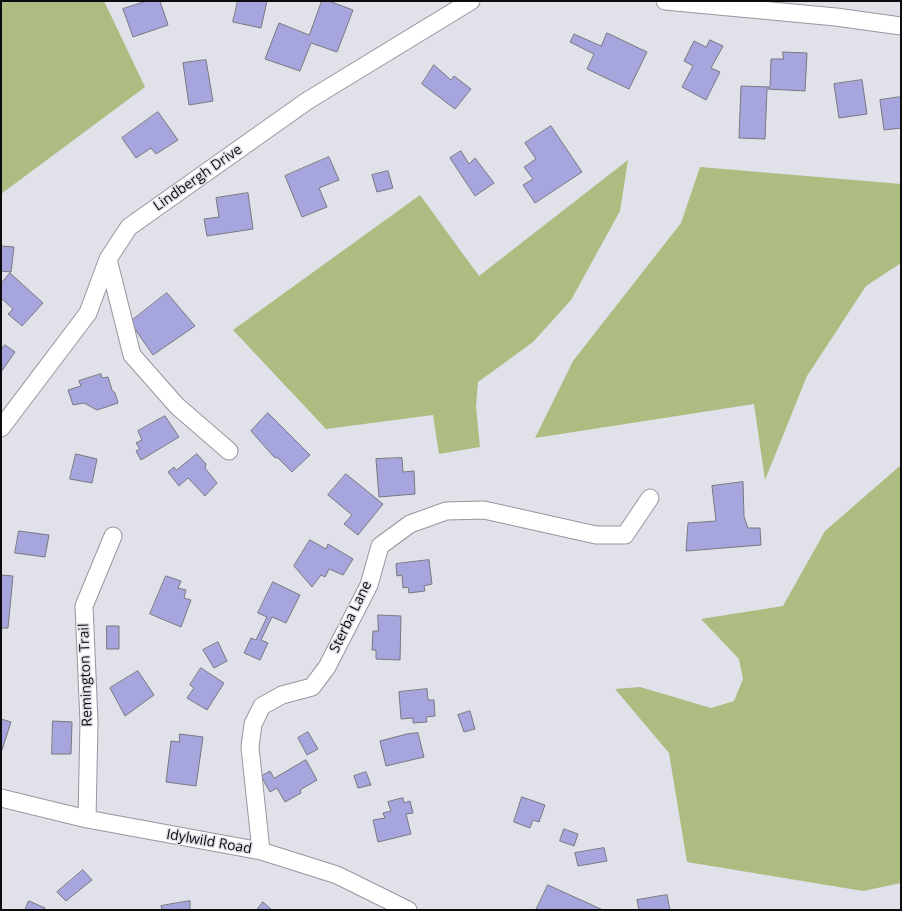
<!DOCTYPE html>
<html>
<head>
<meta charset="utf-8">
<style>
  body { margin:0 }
  #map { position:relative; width:902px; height:911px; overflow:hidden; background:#e0e1e9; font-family:"Open Sans",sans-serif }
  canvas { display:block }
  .frame { position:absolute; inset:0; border:2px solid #0c0c0f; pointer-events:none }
</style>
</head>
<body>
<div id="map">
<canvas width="902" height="911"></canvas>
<div class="frame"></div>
</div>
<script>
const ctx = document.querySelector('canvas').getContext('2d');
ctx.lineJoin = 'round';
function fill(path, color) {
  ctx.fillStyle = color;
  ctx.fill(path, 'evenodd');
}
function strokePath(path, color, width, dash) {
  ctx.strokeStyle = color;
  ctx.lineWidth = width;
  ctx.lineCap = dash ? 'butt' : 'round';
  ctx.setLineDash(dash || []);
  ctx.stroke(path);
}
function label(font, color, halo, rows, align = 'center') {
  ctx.font = font + ' "Open Sans",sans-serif';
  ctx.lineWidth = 3;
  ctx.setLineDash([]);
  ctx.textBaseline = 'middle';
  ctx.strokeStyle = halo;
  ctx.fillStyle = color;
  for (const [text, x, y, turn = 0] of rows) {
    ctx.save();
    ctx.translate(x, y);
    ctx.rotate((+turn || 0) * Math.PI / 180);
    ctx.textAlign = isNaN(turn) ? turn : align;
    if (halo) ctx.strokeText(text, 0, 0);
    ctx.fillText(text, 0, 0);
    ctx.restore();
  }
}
fill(new Path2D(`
  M 1,1 L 104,1 L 145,87 L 1,194 Z
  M 628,160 L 620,211 L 571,300 L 533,342 L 478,382 L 476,407 L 480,447 L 439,454 L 433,415 L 326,429 L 233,330 L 420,195 L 479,276 Z
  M 700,167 L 901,184 L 901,263 L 866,286 L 807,376 L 765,480 L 754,404 L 535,438 L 573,361 L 681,223 Z
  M 901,465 L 901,883 L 863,891 L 687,862 L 669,753 L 615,689 L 640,687 L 711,708 L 734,701 L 743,679 L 739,659 L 701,619 L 783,606 L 825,531 Z`), '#adbc80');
const building = new Path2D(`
  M 147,1 L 160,1 L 168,25 L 133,37 L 123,9 Z
  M 238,1 L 267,1 L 261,28 L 233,22 Z
  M 322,1 L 329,1 L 353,10 L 337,52 L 311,43 L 300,71 L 265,59 L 279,23 L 309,35 Z
  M 607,33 L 647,52 L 629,89 L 587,69 L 594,54 L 570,42 L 574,34 L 601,46 Z
  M 710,40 L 723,46 L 711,68 L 720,72 L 706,100 L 682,87 L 693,66 L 684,61 L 694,41 L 706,47 Z
  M 783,52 L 807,53 L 805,91 L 767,89 L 765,139 L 739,138 L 741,86 L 770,87 L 771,59 L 783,59 Z
  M 206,60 L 213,101 L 189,105 L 183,63 Z
  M 434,65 L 451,80 L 454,76 L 471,89 L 455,109 L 422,84 Z
  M 862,80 L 867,114 L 839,118 L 834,84 Z
  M 901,97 L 901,128 L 884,130 L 880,100 Z
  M 158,112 L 178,140 L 156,154 L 151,148 L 136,158 L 122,138 Z
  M 551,126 L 582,172 L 535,203 L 523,185 L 533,179 L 524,167 L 536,159 L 525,143 Z
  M 461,151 L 469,164 L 475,158 L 494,183 L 475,196 L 450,158 Z
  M 329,157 L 339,180 L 319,188 L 327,207 L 302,217 L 285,176 Z
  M 388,171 L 393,188 L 377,192 L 372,175 Z
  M 248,193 L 253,229 L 207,236 L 204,219 L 219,217 L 216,198 Z
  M 1,246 L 14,247 L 11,272 L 1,271 Z
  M 10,273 L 43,303 L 22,326 L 8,314 L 13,309 L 1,298 L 1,284 Z
  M 167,293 L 195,326 L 153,355 L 130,322 Z
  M 5,345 L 15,352 L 1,372 L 1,350 Z
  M 101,374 L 102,378 L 108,377 L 112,390 L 115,393 L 118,403 L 97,410 L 84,403 L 73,405 L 68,390 L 81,386 L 79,381 Z
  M 268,413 L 310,455 L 292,472 L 278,458 L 274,457 L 251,431 Z
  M 165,416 L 179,437 L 141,460 L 136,451 L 140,449 L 136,443 L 142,440 L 138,431 Z
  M 76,454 L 97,459 L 92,483 L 70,479 Z
  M 197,454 L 206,464 L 205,468 L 217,483 L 205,496 L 188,478 L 179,486 L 168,472 L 174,467 L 176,470 Z
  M 402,458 L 403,472 L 414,471 L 415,494 L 379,497 L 376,459 Z
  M 346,474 L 383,504 L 358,535 L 344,524 L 352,515 L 328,495 Z
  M 743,482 L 744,517 L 748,528 L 760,528 L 761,545 L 686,551 L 688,523 L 716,521 L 712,486 Z
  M 19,531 L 49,535 L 45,557 L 15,553 Z
  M 310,540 L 326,549 L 328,544 L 353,559 L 343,575 L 329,569 L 325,577 L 321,575 L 312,587 L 294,566 Z
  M 429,560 L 432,584 L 424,586 L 425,591 L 409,593 L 408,587 L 403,588 L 402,575 L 397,576 L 396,564 Z
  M 1,575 L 13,576 L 8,628 L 1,628 Z
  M 166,576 L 181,581 L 178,588 L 186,590 L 184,598 L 191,600 L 181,627 L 150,614 Z
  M 273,582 L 300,595 L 286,623 L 272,617 L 261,640 L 268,643 L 260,660 L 244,653 L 251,638 L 256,640 L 267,617 L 258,613 Z
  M 378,615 L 401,616 L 400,660 L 376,659 L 376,650 L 372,650 L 373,631 L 378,631 Z
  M 107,626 L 119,626 L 119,649 L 107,649 Z
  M 218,642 L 227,661 L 214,668 L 203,650 Z
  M 201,668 L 224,683 L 207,710 L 187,698 L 194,688 L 190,685 Z
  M 138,671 L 154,695 L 125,716 L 110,688 Z
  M 427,689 L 428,700 L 434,700 L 435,716 L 426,717 L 427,722 L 413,723 L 413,718 L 401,719 L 399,692 Z
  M 470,711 L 475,729 L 464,732 L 458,715 Z
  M 1,719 L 11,722 L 1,753 Z
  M 53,721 L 72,722 L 71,754 L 52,754 Z
  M 308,732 L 318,749 L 307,755 L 298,738 Z
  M 418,733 L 424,757 L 386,766 L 380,741 L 407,734 Z
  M 180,734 L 203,737 L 196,786 L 166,782 L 171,741 L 179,742 Z
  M 306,760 L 317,780 L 300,790 L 301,793 L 285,802 L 277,788 L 270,792 L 261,776 L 270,771 L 274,778 Z
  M 366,772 L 371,785 L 358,788 L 354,776 Z
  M 522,797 L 545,805 L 539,822 L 533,820 L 530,828 L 514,822 Z
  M 403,798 L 404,803 L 410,801 L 413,813 L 406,814 L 411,834 L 378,842 L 373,820 L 385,818 L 383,813 L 391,811 L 388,802 Z
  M 564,829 L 578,834 L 574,846 L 560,841 Z
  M 604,848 L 607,861 L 578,866 L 575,853 Z
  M 83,870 L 92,880 L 66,901 L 57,892 Z
  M 548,885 L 603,910 L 536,910 Z
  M 667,895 L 670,910 L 639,910 L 637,900 Z
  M 29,901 L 45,908 L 44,910 L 25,910 Z
  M 190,901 L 190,910 L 162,910 L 161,906 Z
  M 263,902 L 272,910 L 257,910 Z`);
fill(building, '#a7a5de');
strokePath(building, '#78787f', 1);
const street = new Path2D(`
  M 665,1 L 836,17 L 901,26
  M 108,259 L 132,355 L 177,406 L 229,451
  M 1,428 L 88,313 L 108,259 L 129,227 L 307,101 L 471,1
  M 1,798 L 87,819 L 261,851 L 337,875 L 408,910
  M 87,819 L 89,722 L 84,606 L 113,536
  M 261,851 L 250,747 L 253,724 L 262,706 L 282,695 L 312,687 L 327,667 L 369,585 L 380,546 L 410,524 L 446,511 L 484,510 L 596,535 L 625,535 L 650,498`);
strokePath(street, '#96979f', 19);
strokePath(street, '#fff', 17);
label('14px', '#0c0c0f', '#e0e1e9', [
  ["Lindbergh Drive",198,178,-35],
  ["Sterba Lane",351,617,-64],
  ["Remington Trail",86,675,-92],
  ["Idylwild Road",209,842,10]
]);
</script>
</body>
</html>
